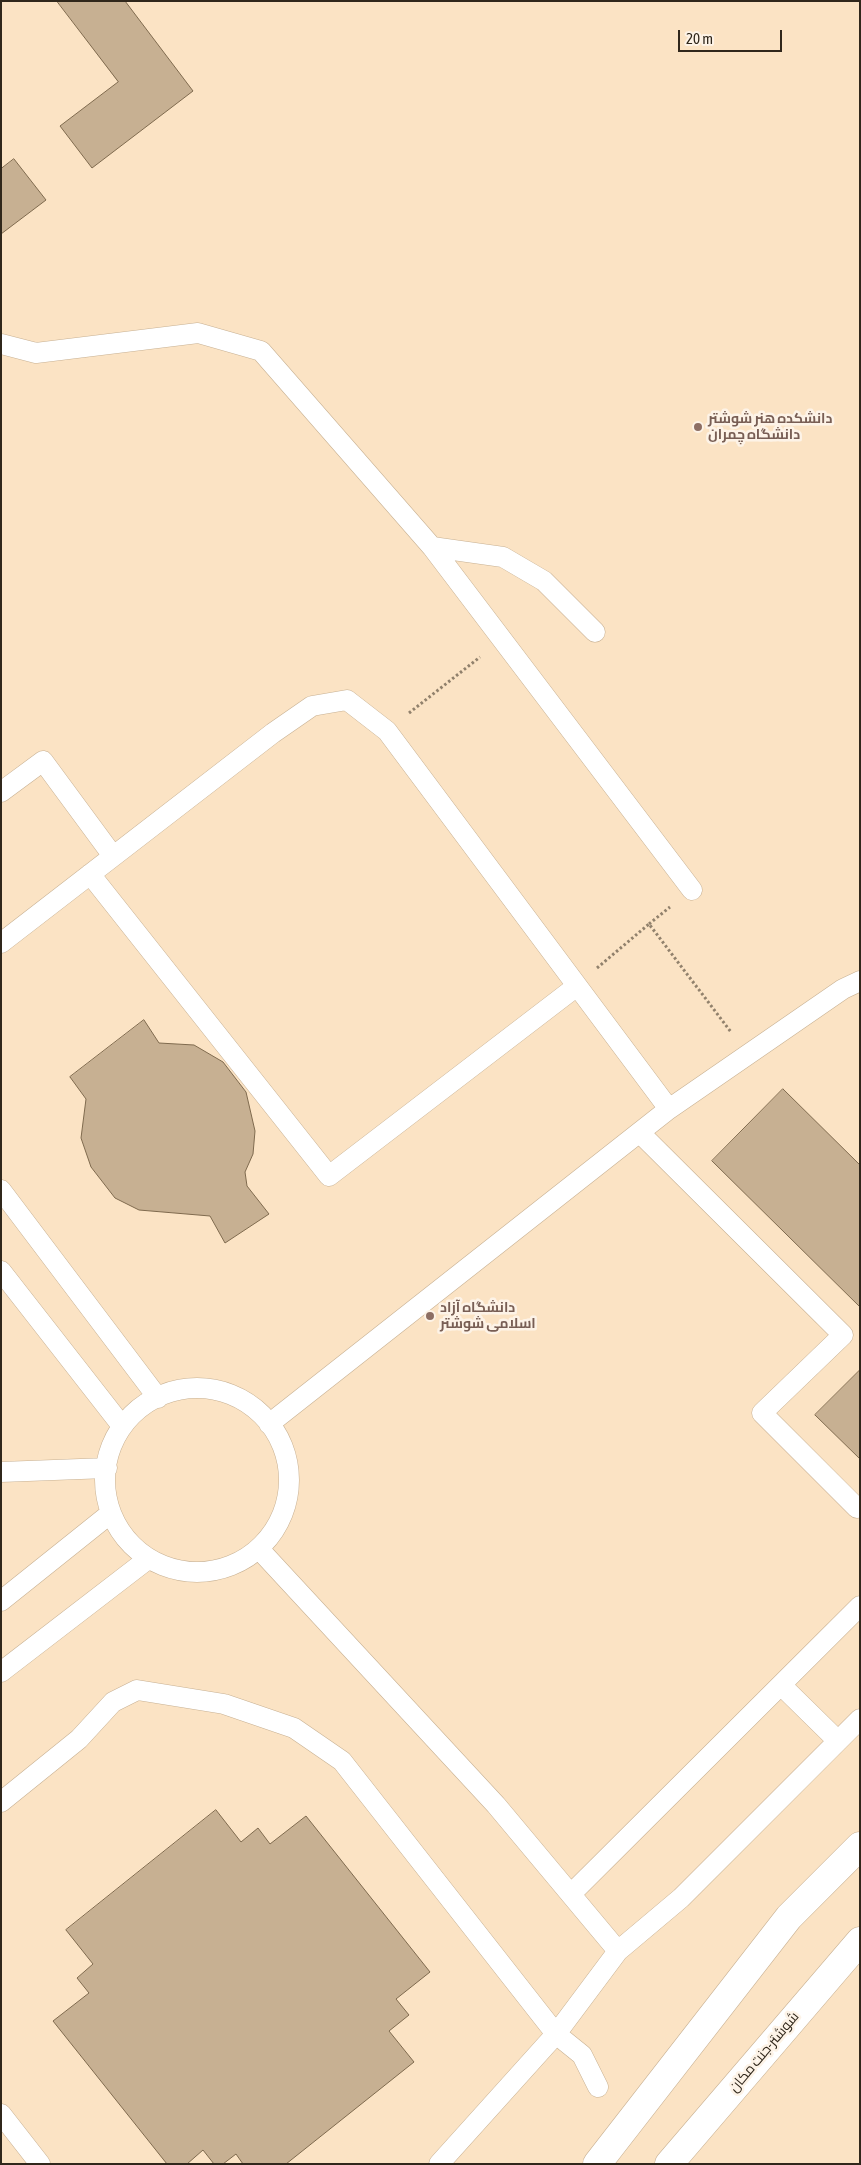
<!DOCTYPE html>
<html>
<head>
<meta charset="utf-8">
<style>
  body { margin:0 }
  #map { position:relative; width:861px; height:2165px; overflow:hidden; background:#fbe3c4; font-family:"Asap Condensed",sans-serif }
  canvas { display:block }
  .frame { position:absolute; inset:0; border:2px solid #30271b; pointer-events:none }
  .scale { position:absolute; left:678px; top:30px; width:104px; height:22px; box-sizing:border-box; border:2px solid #30271b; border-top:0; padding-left:6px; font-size:15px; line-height:18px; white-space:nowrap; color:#30271b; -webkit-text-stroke:4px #fdf3e7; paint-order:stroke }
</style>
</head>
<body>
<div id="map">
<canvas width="861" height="2165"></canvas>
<div class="frame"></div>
<div class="scale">20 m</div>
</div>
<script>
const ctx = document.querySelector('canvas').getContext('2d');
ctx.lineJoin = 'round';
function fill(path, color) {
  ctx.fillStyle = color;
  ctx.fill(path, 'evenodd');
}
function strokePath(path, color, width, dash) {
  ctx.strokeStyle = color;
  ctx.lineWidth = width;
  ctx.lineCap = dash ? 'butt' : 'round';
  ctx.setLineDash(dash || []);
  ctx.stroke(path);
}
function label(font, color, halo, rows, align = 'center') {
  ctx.font = font + ' "Asap Condensed",Cairo,sans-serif';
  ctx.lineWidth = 5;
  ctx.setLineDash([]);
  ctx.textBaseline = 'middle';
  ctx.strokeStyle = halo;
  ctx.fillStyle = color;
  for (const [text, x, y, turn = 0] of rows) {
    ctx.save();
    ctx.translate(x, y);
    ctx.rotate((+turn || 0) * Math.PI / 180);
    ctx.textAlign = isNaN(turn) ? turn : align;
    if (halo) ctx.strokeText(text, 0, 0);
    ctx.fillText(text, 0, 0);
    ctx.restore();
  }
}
const building = new Path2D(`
  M 57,1 L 125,1 L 193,91 L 92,168 L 60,126 L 118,82 Z
  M 14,159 L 46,200 L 1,234 L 1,169 Z
  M 144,1020 L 159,1043 L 194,1045 L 223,1062 L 246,1092 L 255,1131 L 253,1154 L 245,1172 L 247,1186 L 269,1214 L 225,1243 L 210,1216 L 139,1210 L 115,1198 L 91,1167 L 81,1138 L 86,1099 L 70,1077 Z
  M 783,1089 L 860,1165 L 860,1307 L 712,1161 Z
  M 860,1370 L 860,1459 L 815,1415 Z
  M 216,1810 L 241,1842 L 258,1828 L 270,1844 L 306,1816 L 430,1972 L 396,1999 L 409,2015 L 389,2031 L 414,2062 L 286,2164 L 243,2164 L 236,2154 L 223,2164 L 214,2164 L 203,2150 L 187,2164 L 167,2164 L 53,2021 L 89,1993 L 77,1978 L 93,1964 L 66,1930 Z`);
fill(building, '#c7b092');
strokePath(building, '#7f6a4e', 1);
const lane = new Path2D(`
  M 1,344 L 36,353 L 198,333 L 261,351 L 432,547 L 692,890
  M 432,547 L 503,557 L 544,581 L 595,632
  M 1,792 L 43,761 L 113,856
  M 90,874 L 329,1176 L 577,986
  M 1,943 L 273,733 L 312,706 L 347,700 L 387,731 L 669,1109
  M 640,1133 L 843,1335 L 762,1413 L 857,1508
  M 1,1190 L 158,1398
  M 1,1271 L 122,1426
  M105 1480a92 92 0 1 1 184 0a92 92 0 1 1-184 0Z
  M 269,1424 L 669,1109 L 843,989 L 860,981
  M 1,1472 L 107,1468
  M 259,1549 L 496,1805 L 618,1951 L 556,2034 L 582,2055 L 598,2087
  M 1,1601 L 111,1513
  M 1,1672 L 148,1559
  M 781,1685 L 838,1741
  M 1,1802 L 79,1739 L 113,1702 L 137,1690 L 224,1704 L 294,1728 L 342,1761 L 556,2034 L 439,2164
  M 571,1894 L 860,1606
  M 618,1951 L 681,1898 L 860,1719
  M 1,2114 L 40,2164`);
const secondary = new Path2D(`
  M 597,2164 L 789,1917 L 860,1846
  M 669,2164 L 860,1941`);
strokePath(lane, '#c7b092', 21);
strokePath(secondary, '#c7b092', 29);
strokePath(new Path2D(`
  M 409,713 L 480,657
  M 649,924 L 670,907
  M 597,968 L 649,924 L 731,1032`), '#91816c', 3, [2.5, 2.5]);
strokePath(lane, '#fff', 20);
strokePath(secondary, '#fff', 28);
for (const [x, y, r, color] of [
  [698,427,5,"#8d6e63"],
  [430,1316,5,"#8d6e63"]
]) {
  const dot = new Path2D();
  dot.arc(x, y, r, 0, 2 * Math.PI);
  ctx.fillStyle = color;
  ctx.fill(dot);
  strokePath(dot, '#fdf3e7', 2);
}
label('bold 14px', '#785e54', '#fdf3e7', [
  ["دانشکده هنر شوشتر",708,419],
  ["دانشگاه چمران",708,435],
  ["دانشگاه آزاد",440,1308],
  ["اسلامی شوشتر",440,1324]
], 'left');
label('14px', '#30271b', '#fdf3e7', [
  ["شوشتر-جنت مکان",764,2052,-50]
]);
</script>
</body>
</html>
